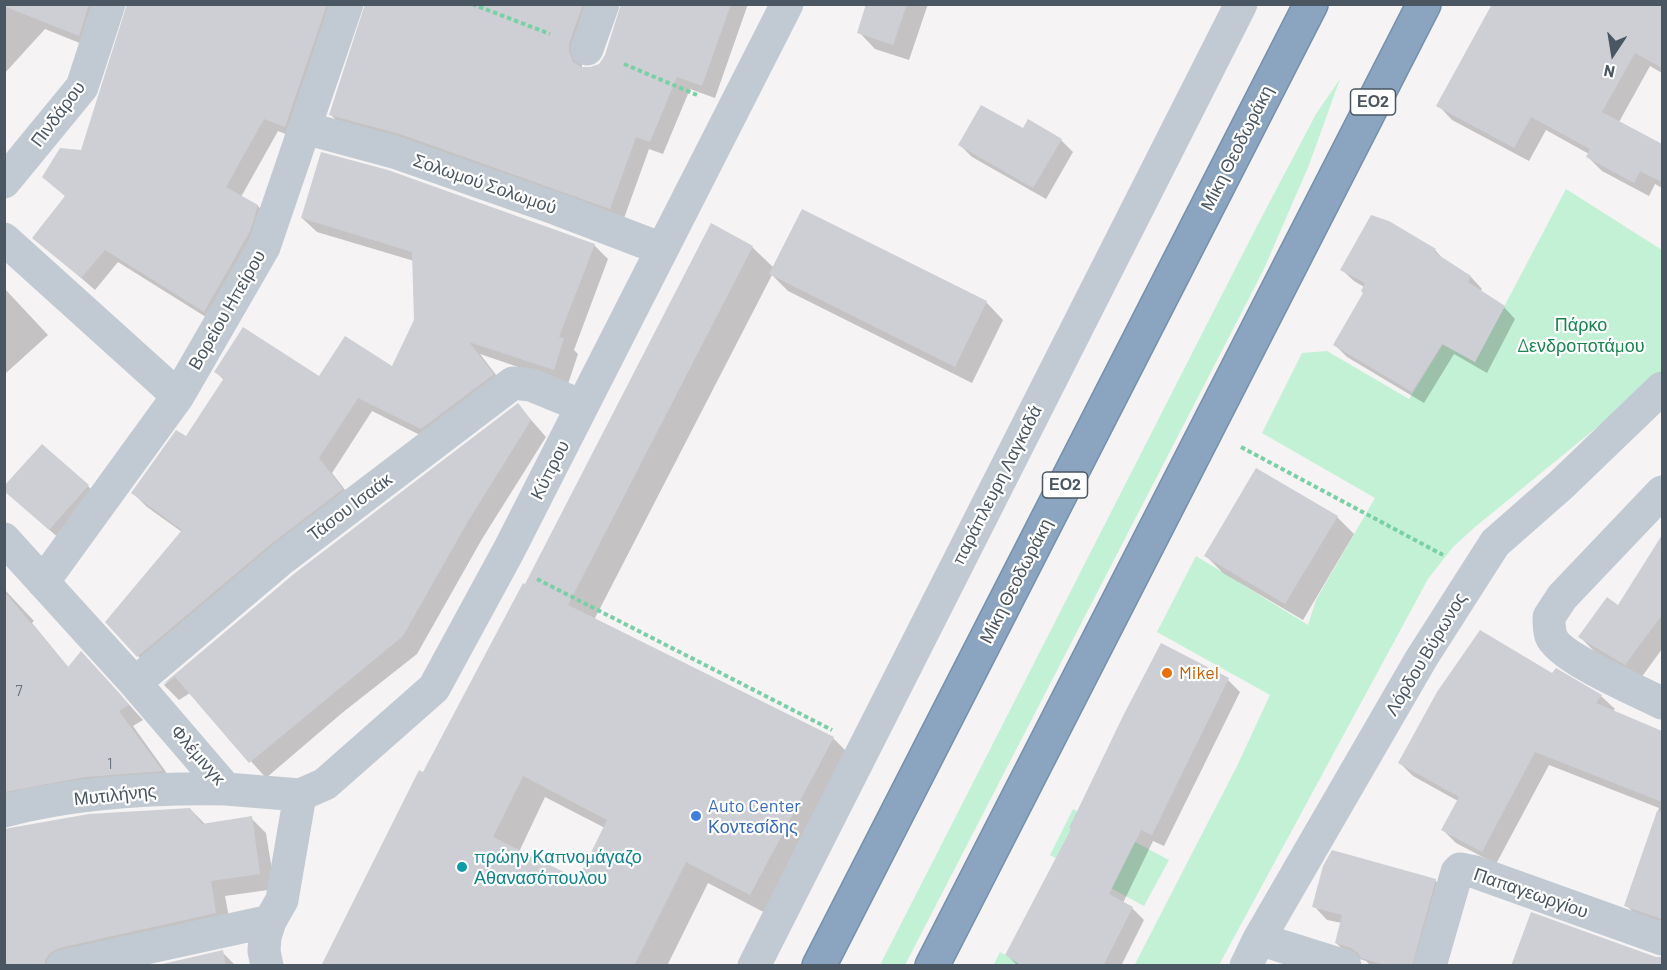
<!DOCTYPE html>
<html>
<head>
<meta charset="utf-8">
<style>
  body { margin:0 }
  #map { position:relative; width:1667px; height:970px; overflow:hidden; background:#f5f3f3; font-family:Barlow,sans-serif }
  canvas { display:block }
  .frame { position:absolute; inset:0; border:6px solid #4a5661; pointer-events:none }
  .north { position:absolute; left:1583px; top:24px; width:60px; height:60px; -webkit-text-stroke:4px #fff; paint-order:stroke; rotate:192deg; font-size:16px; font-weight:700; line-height:24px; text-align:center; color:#4a5661 }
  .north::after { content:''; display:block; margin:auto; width:21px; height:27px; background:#4a5661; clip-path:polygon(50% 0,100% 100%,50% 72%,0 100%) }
</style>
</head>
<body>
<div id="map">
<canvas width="1667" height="970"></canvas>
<div class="frame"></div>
<div class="north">N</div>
</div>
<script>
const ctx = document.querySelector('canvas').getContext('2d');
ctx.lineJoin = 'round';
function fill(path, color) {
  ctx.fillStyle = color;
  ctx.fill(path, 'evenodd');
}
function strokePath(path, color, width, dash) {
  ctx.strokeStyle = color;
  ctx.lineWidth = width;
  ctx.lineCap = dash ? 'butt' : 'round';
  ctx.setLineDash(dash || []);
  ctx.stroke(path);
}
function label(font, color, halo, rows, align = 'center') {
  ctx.font = font + ' Barlow,sans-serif';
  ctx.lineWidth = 4.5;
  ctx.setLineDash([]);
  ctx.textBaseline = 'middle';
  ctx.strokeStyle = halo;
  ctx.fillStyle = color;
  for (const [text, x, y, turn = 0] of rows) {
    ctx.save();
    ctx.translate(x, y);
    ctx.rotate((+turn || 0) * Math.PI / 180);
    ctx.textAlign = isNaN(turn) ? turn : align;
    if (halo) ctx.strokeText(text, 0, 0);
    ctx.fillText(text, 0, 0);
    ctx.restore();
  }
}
fill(new Path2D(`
  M 1340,79 L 1309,165 L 1263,271 L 905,965 L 880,965 L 1256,228 L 1316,114 Z
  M 1566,189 L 1662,250 L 1662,374 L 1475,527 L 1453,547 L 1428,579 L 1219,965 L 1134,966 L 1236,768 L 1270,695 L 1157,632 L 1196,556 L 1308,625 L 1316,600 L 1375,498 L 1262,433 L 1302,353 L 1327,351 L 1409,399 L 1443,344 L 1475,362 Z
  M 1073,809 L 1169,860 L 1144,906 L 1050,855 Z
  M 1000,952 L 1023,965 L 993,966 Z`), '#c3f1d5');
fill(new Path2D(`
  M 4,4 L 108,4 L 92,48 L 45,29 L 4,74 Z
  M 129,4 L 347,4 L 298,139 L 278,131 L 241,197 L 258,206 L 271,220 L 217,324 L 118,262 L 95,290 L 34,237 L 66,197 L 44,177 L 82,152 Z
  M 367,4 L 603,4 L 582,56 L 582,68 L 590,69 L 600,65 L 606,56 L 623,4 L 748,4 L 715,98 L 690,89 L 663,154 L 649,149 L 623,221 L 344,128 L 331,115 Z
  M 868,4 L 928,4 L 909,60 L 875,49 L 859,32 Z
  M 1494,4 L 1662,4 L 1662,73 L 1650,66 L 1619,122 L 1662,146 L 1662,188 L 1655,184 L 1649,196 L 1602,171 L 1588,157 L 1589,154 L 1546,130 L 1529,161 L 1452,120 L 1438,105 Z
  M 1023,130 L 1061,140 L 1073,152 L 1046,199 L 972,157 L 960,145 Z
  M 302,218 L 594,245 L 608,259 L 574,350 L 578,354 L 568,384 L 480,354 L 507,389 L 436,443 L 372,411 L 332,473 L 356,504 L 152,670 L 138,656 L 182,532 L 147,507 L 133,493 L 187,438 L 224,380 L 216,372 L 319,378 L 392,368 L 415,320 L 414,261 L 317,232 Z
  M 752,247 L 774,268 L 986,302 L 1003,320 L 972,383 L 788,291 L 772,275 L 594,620 L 833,738 L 856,761 L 773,917 L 708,883 L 667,966 L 323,966 L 526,586 ZM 545,797 L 605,828 L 579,881 L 519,852 Z
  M 1435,250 L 1446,262 L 1471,277 L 1482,289 L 1480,292 L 1504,307 L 1515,319 L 1487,373 L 1454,354 L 1424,403 L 1347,357 L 1335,345 L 1365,293 L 1364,287 L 1354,281 L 1342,270 Z
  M 4,288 L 48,335 L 6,373 L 4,372 Z
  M 518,405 L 546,437 L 482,539 L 417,654 L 342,713 L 266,778 L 190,693 L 179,700 L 164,685 L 296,574 Z
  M 88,486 L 99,498 L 62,541 L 16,500 Z
  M 1337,517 L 1354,534 L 1303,620 L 1223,573 L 1206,556 Z
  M 1662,553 L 1662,649 L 1641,678 L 1595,652 L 1580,637 L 1619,607 L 1655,566 Z
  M 4,589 L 34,621 L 32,623 L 69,668 L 96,668 L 143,720 L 133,726 L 176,786 L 4,815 Z
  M 1556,670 L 1601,696 L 1615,709 L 1613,711 L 1662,732 L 1662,927 L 1640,919 L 1626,905 L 1659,808 L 1549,765 L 1496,864 L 1456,843 L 1443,830 L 1458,801 L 1413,776 L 1399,762 L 1553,675 Z
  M 1228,680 L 1240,692 L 1164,846 L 1153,841 L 1123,903 L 1132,908 L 1144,920 L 1121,966 L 1018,966 L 1007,955 Z
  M 190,809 L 206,825 L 251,818 L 266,833 L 275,889 L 225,896 L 231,928 L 69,966 L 4,966 Z
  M 1435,880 L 1448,894 L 1428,966 L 1371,966 L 1366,961 L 1350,956 L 1336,943 L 1342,923 L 1327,920 L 1314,906 Z
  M 222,952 L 236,966 L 160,966 Z`), '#0003');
fill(new Path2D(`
  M 6,4 L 89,4 L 79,36 L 6,7 Z
  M 127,4 L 327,4 L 285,127 L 264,119 L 226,187 L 258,205 L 250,231 L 204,312 L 105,250 L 81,278 L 32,238 L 65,196 L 42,177 L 60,148 L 81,150 Z
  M 365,4 L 583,4 L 569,43 L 569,52 L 573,62 L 581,67 L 590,67 L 599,64 L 605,55 L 621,4 L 731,4 L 702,86 L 677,77 L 650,142 L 636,137 L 610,209 L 400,134 L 329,115 Z
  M 866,4 L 907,4 L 893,45 L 857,33 Z
  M 1492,4 L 1662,4 L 1662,68 L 1635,53 L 1602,112 L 1662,144 L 1662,182 L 1640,171 L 1634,183 L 1586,157 L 1590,149 L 1531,117 L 1514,148 L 1436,106 Z
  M 981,105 L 1023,128 L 1028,119 L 1062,139 L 1033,188 L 958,145 Z
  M 321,152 L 388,170 L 595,244 L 559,337 L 564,338 L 554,370 L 469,342 L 494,374 L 421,429 L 358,398 L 319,458 L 343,489 L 271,544 L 137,657 L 105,622 L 182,530 L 131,493 L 176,430 L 186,436 L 224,378 L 214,372 L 243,327 L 319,376 L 345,336 L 392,366 L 414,320 L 412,252 L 301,218 Z
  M 802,209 L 987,301 L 955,367 L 769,274 Z
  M 1371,215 L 1389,221 L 1436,249 L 1434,252 L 1471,276 L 1468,282 L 1505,306 L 1475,362 L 1442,344 L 1412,392 L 1333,345 L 1363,293 L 1361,291 L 1365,283 L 1340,270 Z
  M 711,223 L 753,246 L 568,605 L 834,737 L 750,895 L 686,862 L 634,966 L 321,966 L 419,770 L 423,772 L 523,583 L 525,584 ZM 523,776 L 607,820 L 578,879 L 493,837 Z
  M 518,403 L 531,420 L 467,523 L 403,636 L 249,763 L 175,677 L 162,685 L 295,573 Z
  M 42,444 L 89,485 L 49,530 L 4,491 L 4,486 Z
  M 1256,468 L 1338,516 L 1285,604 L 1204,556 Z
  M 1662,535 L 1662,615 L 1625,665 L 1578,637 L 1607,597 L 1618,605 Z
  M 4,591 L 68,667 L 81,651 L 121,695 L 129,705 L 119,711 L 163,771 L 85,777 L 4,792 Z
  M 1480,630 L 1552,673 L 1556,668 L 1602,695 L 1596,703 L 1662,731 L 1662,802 L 1535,752 L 1482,852 L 1441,830 L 1459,797 L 1398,763 L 1437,692 Z
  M 1161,643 L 1229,678 L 1152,835 L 1141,830 L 1109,894 L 1133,907 L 1103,966 L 1022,966 L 1005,955 L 1071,829 L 1069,828 L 1124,714 Z
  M 190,808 L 202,824 L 252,816 L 260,874 L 211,881 L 216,913 L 59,948 L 50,953 L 45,960 L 45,966 L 4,966 L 4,829 L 89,814 Z
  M 1657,811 L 1662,812 L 1662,919 L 1624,906 Z
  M 1332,850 L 1436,879 L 1412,966 L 1389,966 L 1361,958 L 1358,953 L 1351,948 L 1335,943 L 1342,915 L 1312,907 L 1323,866 Z
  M 1531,912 L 1656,957 L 1662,957 L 1662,966 L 1511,966 Z
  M 223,950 L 226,966 L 154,966 Z`), '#cdcfd5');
const highway = new Path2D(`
  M 819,966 L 1311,4
  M 932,966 L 1424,4`);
strokePath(highway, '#7690ad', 36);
strokePath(new Path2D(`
  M 472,4 L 550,34
  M 624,64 L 697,95
  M 1241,447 L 1443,555
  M 537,579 L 832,730`), '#7ad0a6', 4, [4.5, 3]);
strokePath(new Path2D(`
  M 587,49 L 603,4
  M 305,128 L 394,152 L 557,209 L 662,249
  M 4,182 L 82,87 L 109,4
  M 4,239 L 178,396
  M 1662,492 L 1562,597 L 1549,617 C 1549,623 1549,630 1551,636 C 1558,657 1640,692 1662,703
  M 4,539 L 135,683 L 226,789 L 300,795 L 325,784 L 434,688 L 509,550 L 787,4
  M 43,582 L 178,396 L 264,247 L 347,4
  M 135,683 L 283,558 L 513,383 L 531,385 L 582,406
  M 4,811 C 76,792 153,788 226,789
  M 1259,939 L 1345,966
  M 63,966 L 270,921
  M 267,966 L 264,951 L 265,937 L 270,921 L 282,900 L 300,795
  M 754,966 L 1241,4
  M 1246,966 L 1259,939 L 1421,659 L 1495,543 L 1561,485 L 1662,388
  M 1430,966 L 1457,872 L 1460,869 L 1475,872 L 1662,939`), '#c1cad2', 33);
strokePath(highway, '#8ba5c1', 33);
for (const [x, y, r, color] of [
  [1167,673,6,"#e8710a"],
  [696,816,6,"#3f7fe0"],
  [462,867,6,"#0f9aa8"]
]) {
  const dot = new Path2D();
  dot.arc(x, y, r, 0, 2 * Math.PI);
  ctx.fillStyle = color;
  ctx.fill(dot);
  strokePath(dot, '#fff', 2);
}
label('15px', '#6b747e', null, [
  ["7",19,691],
  ["1",110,764]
]);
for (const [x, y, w] of [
  [1373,102,45],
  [1065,485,45]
]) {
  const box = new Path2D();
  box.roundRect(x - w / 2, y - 13, w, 26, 4.5);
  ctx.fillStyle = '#fff';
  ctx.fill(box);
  strokePath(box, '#4a5661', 1.5);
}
label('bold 16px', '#4a5661', null, [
  ["ΕΟ2",1373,102],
  ["ΕΟ2",1065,485]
]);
label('18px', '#4a5661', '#fff', [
  ["Πινδάρου",58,114,-53],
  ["Μίκη Θεοδωράκη",1237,148,-63],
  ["Σολωμού Σολωμού",485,184,19],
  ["Βορείου Ηπείρου",227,310,-60],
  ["Κύπρου",550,470,-63],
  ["παράπλευρη Λαγκαδά",997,485,-63],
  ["Τάσου Ισαάκ",350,507,-37],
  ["Μίκη Θεοδωράκη",1016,581,-63],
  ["Λόρδου Βύρωνος",1426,654,-59],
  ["Φλέμινγκ",198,755,49],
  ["Μυτιλήνης",115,795,-6],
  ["Παπαγεωργίου",1531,893,19]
]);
label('18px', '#17864f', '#fff', [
  ["Πάρκο",1581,325],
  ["Δενδροποτάμου",1581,346]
]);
label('18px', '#c56008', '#fff', [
  ["Mikel",1179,673]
], 'left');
label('18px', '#366cbe', '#fff', [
  ["Auto Center",708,806],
  ["Κοντεσίδης",708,827]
], 'left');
label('18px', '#0d838f', '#fff', [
  ["πρώην Καπνομάγαζο",474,857],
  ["Αθανασόπουλου",474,878]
], 'left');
</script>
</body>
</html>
